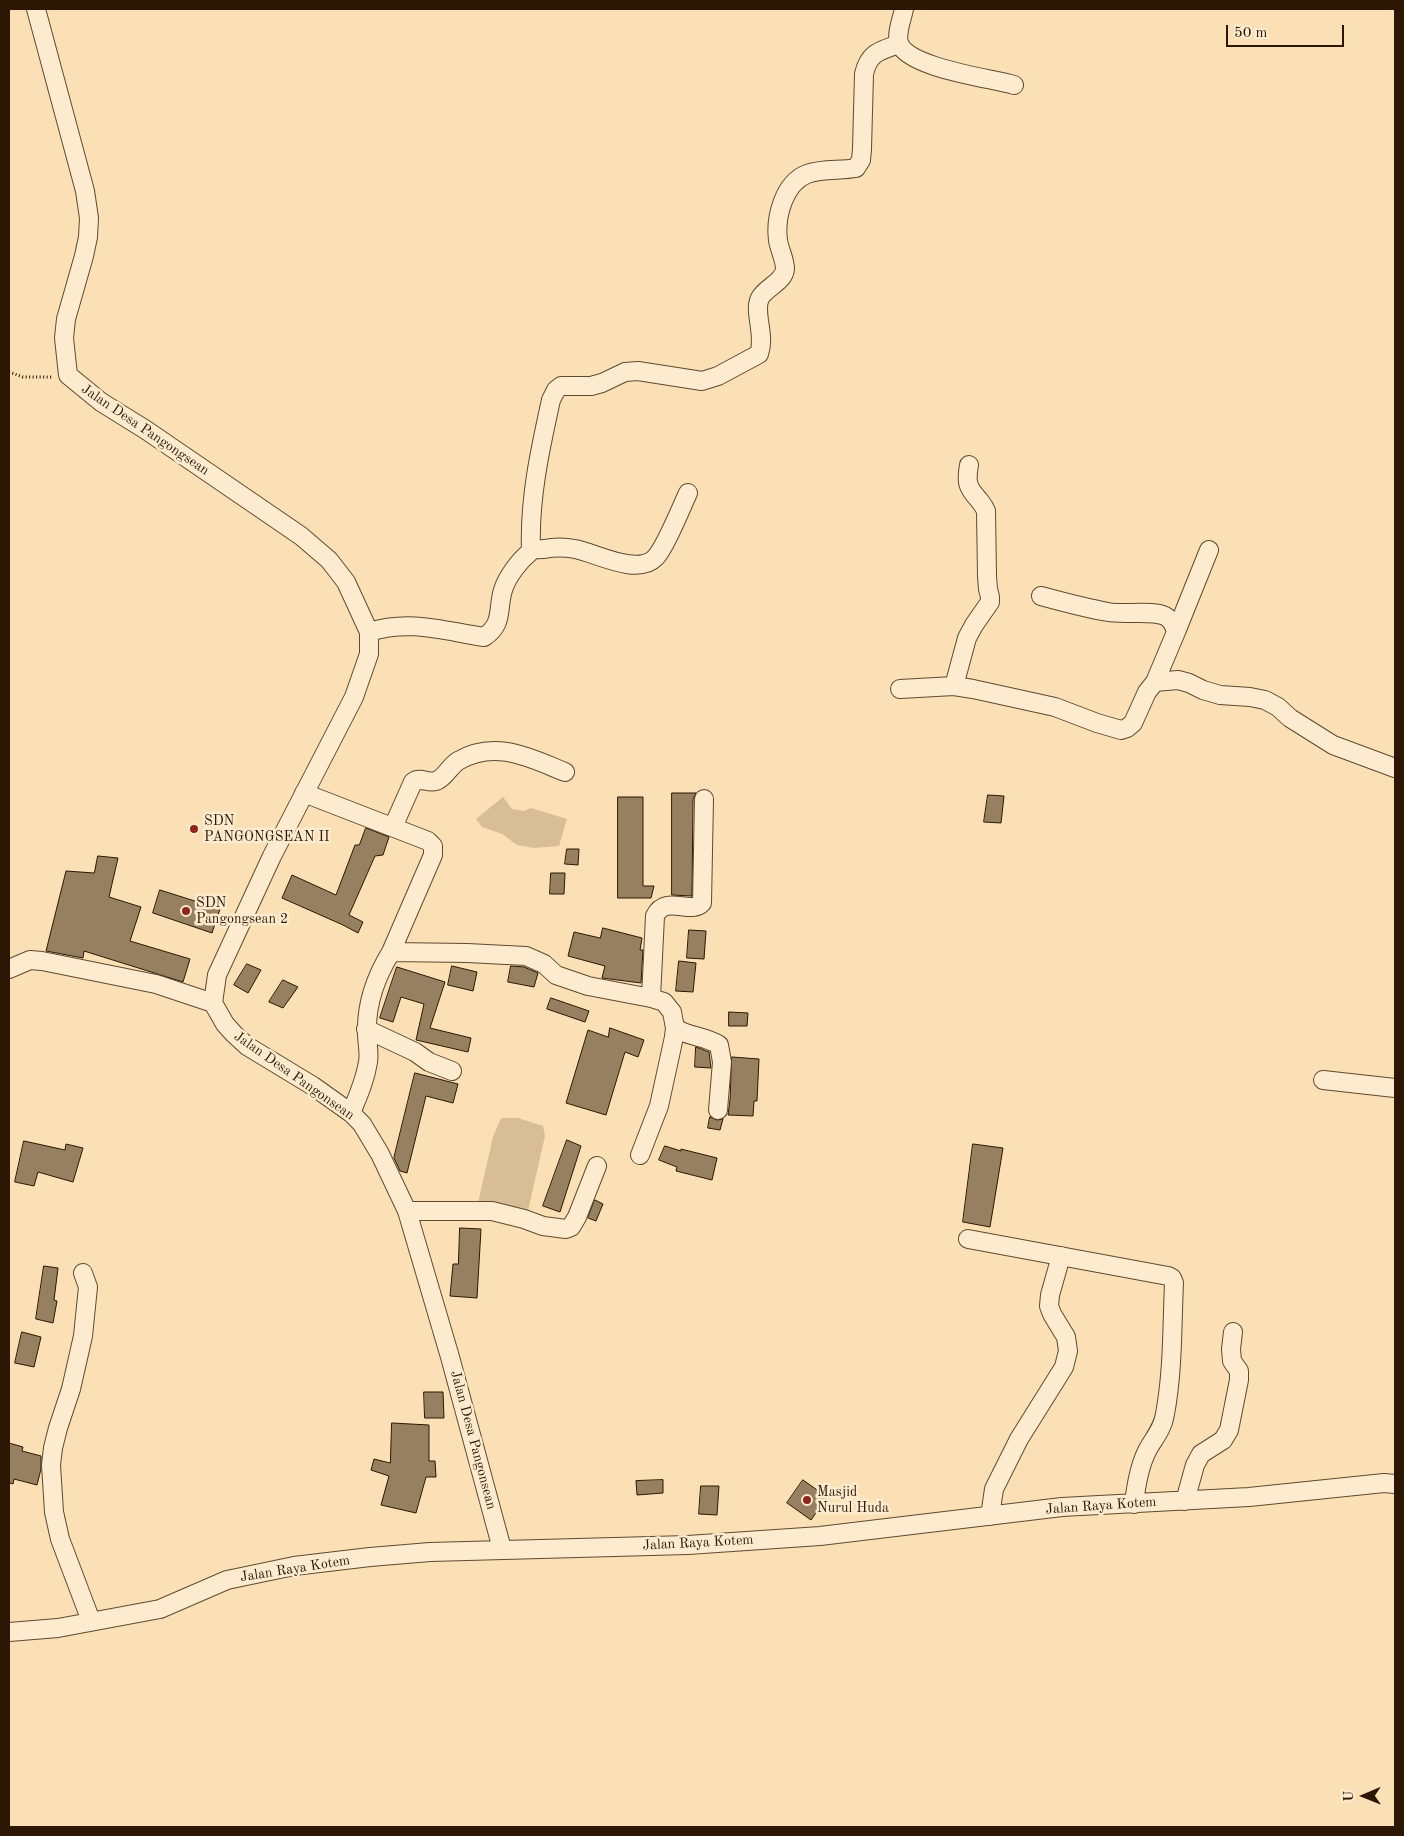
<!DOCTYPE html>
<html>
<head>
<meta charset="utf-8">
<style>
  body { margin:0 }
  #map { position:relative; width:1404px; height:1836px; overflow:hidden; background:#fae0b4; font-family:"Old Standard TT",serif }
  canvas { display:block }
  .frame { position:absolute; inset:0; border:10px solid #2b1704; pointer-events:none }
  .north { position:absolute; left:1339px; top:1771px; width:50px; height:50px; -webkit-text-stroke:4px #fcebce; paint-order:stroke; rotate:269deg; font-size:14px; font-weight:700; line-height:20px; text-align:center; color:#2b1704 }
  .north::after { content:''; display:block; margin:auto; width:18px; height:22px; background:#2b1704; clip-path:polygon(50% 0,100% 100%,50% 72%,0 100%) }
  .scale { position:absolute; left:1226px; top:25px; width:118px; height:22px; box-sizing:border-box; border:2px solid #2b1704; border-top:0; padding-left:6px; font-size:15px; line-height:18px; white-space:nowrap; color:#2b1704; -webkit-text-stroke:4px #fcebce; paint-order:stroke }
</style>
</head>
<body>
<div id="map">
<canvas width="1404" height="1836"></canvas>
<div class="frame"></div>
<div class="north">U</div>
<div class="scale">50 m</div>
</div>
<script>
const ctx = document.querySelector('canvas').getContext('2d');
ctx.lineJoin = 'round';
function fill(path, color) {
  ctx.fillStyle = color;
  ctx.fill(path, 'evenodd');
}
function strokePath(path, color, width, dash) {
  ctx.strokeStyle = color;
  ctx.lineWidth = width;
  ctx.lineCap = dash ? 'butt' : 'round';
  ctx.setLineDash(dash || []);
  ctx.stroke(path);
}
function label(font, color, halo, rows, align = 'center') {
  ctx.font = font + ' "Old Standard TT",serif';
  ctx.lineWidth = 5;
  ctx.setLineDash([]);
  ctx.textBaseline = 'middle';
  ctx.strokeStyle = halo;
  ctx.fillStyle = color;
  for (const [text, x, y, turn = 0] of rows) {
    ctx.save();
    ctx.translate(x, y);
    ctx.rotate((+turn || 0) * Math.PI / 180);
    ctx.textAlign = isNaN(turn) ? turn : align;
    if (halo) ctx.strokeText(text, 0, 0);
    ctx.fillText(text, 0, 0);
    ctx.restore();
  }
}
fill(new Path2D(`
  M 503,797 L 512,809 L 524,811 L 531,808 L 567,819 L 559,846 L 534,848 L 517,845 L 502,834 L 482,827 L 476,819 Z
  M 501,1118 L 518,1118 L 543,1126 L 545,1136 L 527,1215 L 478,1203 L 493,1137 Z`), '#d7be96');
const building = new Path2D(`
  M 672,793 L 696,793 L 693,799 L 692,896 L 672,895 Z
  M 988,795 L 1004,796 L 1001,823 L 984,822 Z
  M 618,797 L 643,797 L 643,886 L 654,886 L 651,898 L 618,898 Z
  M 366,828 L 389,837 L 383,855 L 375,856 L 349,915 L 363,922 L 358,933 L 343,925 L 282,898 L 292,875 L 336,895 L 355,845 L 359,845 Z
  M 567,849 L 579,849 L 578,865 L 565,864 Z
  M 98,856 L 118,858 L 109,897 L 141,907 L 130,941 L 190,959 L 183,982 L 84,951 L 83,958 L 46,951 L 66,871 L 94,873 Z
  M 551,873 L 565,873 L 564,894 L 550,894 Z
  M 160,890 L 220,909 L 212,933 L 153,913 Z
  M 603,928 L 642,938 L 640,950 L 643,950 L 641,983 L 602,978 L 605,966 L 568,956 L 574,932 L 600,938 Z
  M 689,930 L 706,931 L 704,959 L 687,958 Z
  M 679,961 L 696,963 L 693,992 L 676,991 Z
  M 247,964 L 261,970 L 248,993 L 234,985 Z
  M 452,966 L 477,972 L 473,991 L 448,985 Z
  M 511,966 L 524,967 L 538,973 L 534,987 L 508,982 Z
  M 397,967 L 445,982 L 430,1028 L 471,1038 L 468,1052 L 416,1040 L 424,1004 L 401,997 L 393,1022 L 380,1018 Z
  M 283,980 L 298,987 L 283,1008 L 269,1002 Z
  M 551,998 L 589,1011 L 585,1022 L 547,1009 Z
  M 729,1012 L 748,1013 L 747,1026 L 729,1026 Z
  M 610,1028 L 644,1040 L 638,1057 L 625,1052 L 606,1115 L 566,1103 L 588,1030 L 608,1037 Z
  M 696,1047 L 709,1052 L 711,1068 L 695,1067 Z
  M 732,1057 L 759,1059 L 757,1101 L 754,1101 L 753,1116 L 728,1115 L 730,1100 Z
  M 415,1073 L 458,1084 L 453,1103 L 426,1096 L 407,1173 L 400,1171 L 394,1158 Z
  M 710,1117 L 717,1120 L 723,1119 L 720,1130 L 708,1128 Z
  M 567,1140 L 581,1146 L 560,1212 L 543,1206 Z
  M 24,1141 L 65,1150 L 66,1144 L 83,1148 L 73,1182 L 38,1172 L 34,1186 L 15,1182 Z
  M 973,1144 L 1003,1148 L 990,1227 L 963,1222 Z
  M 665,1146 L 681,1151 L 681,1149 L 717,1158 L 712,1180 L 676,1171 L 677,1167 L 659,1160 Z
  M 595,1200 L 603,1204 L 596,1221 L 588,1218 Z
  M 460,1228 L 481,1229 L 477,1298 L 450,1296 L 453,1264 L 458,1264 Z
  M 44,1266 L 58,1268 L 54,1300 L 57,1301 L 53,1323 L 36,1319 Z
  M 22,1332 L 41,1337 L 34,1367 L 15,1363 Z
  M 424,1392 L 443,1392 L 444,1418 L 425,1418 Z
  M 392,1423 L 429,1425 L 429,1461 L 435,1461 L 436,1477 L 426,1477 L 416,1513 L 381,1505 L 389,1476 L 371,1470 L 374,1459 L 390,1463 Z
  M 9,1443 L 23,1447 L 22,1451 L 41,1456 L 41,1469 L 37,1485 L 14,1479 L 13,1484 L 9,1483 Z
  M 663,1480 L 663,1493 L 637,1495 L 636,1481 Z
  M 803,1480 L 827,1497 L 811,1520 L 787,1503 Z
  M 701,1486 L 719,1486 L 717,1515 L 699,1514 Z`);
fill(building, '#978060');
strokePath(building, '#2b1704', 1);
const minor = new Path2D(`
  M 36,9 L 85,191 L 89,218 L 88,237 L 84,256 L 66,319 L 64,338 L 68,375 L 101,402 L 146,430 L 301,536 L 329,560 L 346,582 L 369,632 L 369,654 L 354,697 L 272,856 L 217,975 L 213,1003 L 225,1024 L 234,1034 L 247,1046 L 313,1086 L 351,1113 L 362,1124 L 380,1154 L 407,1211 L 450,1357 L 502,1549
  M 904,9 C 902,19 896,33 899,43 C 908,68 990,78 1014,85
  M 531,551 C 529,499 540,450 551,400 L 556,390 L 561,386 L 591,386 L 602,383 L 625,372 L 638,371 L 702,381 L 718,376 L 759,354 C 766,335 753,312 760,298 C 766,287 784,282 785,269 C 785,259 779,249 778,240 C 775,217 784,183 807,174 C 823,168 840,171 856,168 L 861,160 L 862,149 L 864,74 C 869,52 880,51 899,44
  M 1041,596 C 1063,602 1085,608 1108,612 C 1124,615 1153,610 1165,616 C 1172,620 1174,625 1176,632 L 1155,682
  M 369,632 C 410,619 444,631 484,637 C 504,624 497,609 503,590 C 507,577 519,561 530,552 C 533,549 539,549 544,549 C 554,547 565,547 575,549 C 596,553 637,576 655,558 C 665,548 681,508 688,493
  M 1176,632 L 1209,550
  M 954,686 L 967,638 L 974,625 L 990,602 L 990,597 L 988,589 L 987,576 L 986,511 C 984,506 982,504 979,500 C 967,487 966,482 969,465
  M 900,689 L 954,686 L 973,689 L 1055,707 L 1097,723 L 1121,730 L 1127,728 L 1133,723 L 1147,692 L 1155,682 L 1178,680 L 1189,683 L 1203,690 L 1220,695 L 1250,697 L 1265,700 L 1278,707 L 1290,718 L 1333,745 L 1395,768
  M 304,793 L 428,841 L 433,846 L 433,855 L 391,952
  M 393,827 L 413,782 C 421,776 430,785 438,780 C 446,776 450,766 458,761 C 495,739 530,758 565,772
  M 9,969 L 30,960 L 42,961 L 156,984 L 213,1003
  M 651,998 L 655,916 C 665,894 691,915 702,903 L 704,799
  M 675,1028 C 689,1037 705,1036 719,1045 L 722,1062 L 718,1110
  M 366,1029 L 415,1052 L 429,1062 L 452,1071
  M 1323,1080 L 1395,1088
  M 351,1113 C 358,1096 365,1081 368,1062 C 370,1051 366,1039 367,1028 C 367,1001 377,975 391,952 L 467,953 L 526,956 L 544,964 L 556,975 L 588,986 L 651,998 L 664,1002 L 672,1012 L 675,1028 L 674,1037 L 659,1106 L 640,1155
  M 407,1211 L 492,1211 L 524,1219 L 543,1226 L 566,1229 L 571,1227 L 577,1217 L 597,1166
  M 968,1239 L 1168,1276 L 1172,1278 L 1174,1283 C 1172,1327 1173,1371 1165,1414 C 1163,1428 1155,1437 1148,1449 C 1139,1466 1136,1485 1134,1504
  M 83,1273 L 88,1287 L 83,1336 L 71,1389 L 58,1428 L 53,1448 L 51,1465 L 54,1512 L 60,1539 L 91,1621
  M 1185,1501 L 1195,1465 L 1201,1454 L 1223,1440 L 1229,1430 L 1239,1380 L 1239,1371 L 1232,1361 L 1231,1349 L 1233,1332
  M 990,1516 L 994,1489 L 1019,1439 L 1064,1367 L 1068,1351 L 1066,1337 L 1052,1314 L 1049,1306 L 1050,1295 L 1061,1256
  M 9,1632 L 58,1628 L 160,1609 L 227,1580 L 294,1566 L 370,1557 L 430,1552 L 688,1545 L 820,1536 L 1062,1507 L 1249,1497 L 1384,1483 L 1395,1484`);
strokePath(minor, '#5f4930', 20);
strokePath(new Path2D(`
  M 9,372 L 23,377 L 52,377`), '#2b1704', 3, [1, 2.5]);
strokePath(minor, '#fcebce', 18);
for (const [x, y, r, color] of [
  [194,829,5,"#8f2418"],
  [186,911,5,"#8f2418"],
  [807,1500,5,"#8f2418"]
]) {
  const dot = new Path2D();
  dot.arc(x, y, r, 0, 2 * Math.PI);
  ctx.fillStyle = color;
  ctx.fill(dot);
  strokePath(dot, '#fcebce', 2);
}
label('14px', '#2b1704', '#fcebce', [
  ["Jalan Desa Pangongsean",145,430,34],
  ["Jalan Desa Pangonsean",294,1076,35],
  ["Jalan Desa Pangonsean",473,1440,75],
  ["Jalan Raya Kotem",1101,1506,-4],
  ["Jalan Raya Kotem",698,1543,-3],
  ["Jalan Raya Kotem",295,1569,-9]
]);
label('14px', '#2b1704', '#fcebce', [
  ["SDN",204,821],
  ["PANGONGSEAN II",204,837],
  ["SDN",196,903],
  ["Pangongsean 2",196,919],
  ["Masjid",817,1492],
  ["Nurul Huda",817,1508]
], 'left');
</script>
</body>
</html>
